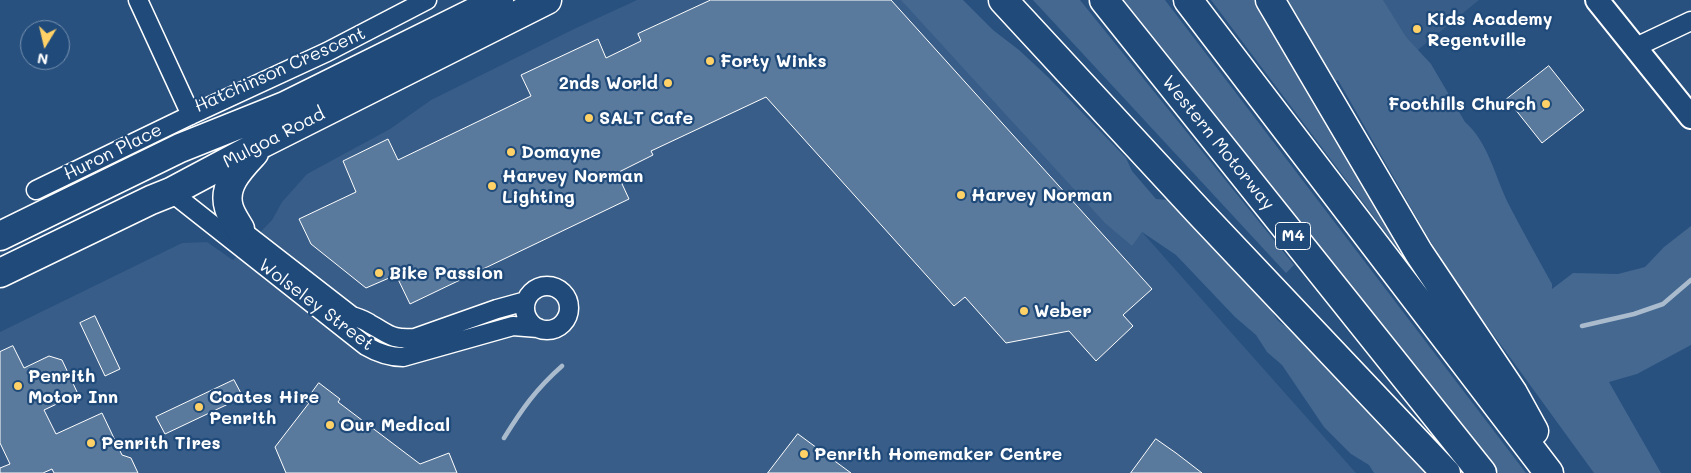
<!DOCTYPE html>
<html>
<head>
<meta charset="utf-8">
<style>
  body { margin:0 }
  #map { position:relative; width:1691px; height:473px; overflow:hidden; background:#28517f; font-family:Mali,sans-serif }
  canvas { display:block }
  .north { position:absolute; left:20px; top:20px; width:50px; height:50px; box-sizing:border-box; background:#1f4a7a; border:1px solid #7992af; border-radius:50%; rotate:189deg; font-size:14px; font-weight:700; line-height:20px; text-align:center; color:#fff }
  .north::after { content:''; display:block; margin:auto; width:18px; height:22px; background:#ffd166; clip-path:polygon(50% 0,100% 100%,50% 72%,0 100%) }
</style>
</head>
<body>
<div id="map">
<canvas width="1691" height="473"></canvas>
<div class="north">N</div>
</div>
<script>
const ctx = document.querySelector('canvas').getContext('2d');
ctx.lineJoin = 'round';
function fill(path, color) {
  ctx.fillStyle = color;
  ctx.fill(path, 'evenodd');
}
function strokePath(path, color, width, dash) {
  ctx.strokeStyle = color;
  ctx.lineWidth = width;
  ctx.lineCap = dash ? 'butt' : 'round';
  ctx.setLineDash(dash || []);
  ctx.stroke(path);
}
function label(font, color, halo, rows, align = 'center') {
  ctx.font = font + ' Mali,sans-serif';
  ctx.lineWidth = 4.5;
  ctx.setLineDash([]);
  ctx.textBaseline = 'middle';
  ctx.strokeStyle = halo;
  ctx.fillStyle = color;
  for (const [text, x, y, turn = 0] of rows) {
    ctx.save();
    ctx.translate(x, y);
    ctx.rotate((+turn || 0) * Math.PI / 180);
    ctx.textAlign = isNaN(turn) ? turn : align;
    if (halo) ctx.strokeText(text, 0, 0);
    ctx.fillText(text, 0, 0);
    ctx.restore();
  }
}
fill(new Path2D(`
  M 637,0 L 936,0 L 1356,473 L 0,473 L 0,332 L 182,243 L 207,242 L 233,260 L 272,220 L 282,202 L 307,174 L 390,129 L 431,100 L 574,29 Z
  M 1372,0 L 1479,0 L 1408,58 Z`), '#375d88');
fill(new Path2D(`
  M 901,0 L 963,0 L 993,30 L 1019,50 L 1048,77 L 1126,158 L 1132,171 L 1156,199 L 1168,200 L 1270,307 C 1275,318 1279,324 1290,328 L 1431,473 L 1374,473 L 1369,465 L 1351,454 L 1324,427 L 1282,365 L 1267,352 L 1256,335 L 1235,317 L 1176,255 L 1142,232 L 1132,246 L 1105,223 Z
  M 1033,0 L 1080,0 L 1294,265 L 1286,273 Z
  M 1124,0 L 1165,0 L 1526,473 L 1499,473 Z
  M 1211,0 L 1263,0 L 1413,259 L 1407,261 Z
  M 1288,0 L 1383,0 L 1406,37 L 1431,64 L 1465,122 C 1488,142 1495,176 1508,203 C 1522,230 1537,257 1552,284 L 1552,289 L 1573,273 L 1618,274 L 1645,267 L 1664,247 L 1691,226 L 1691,345 L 1637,374 L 1609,382 L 1661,473 L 1594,473 L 1461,290 L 1426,234 L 1338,80 L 1335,82 Z`), '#446890');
strokePath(new Path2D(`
  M 1582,326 L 1634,314 L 1663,304 L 1691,280
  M 504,438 C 522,409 536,389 562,366`), '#aabbcd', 4.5);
const building = new Path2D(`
  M 711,0 L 891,0 L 1152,289 L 1123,315 L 1133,326 L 1096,361 L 1069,331 L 1006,343 L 965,297 L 954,306 L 766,97 L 651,151 L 653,155 L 617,173 L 629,199 L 410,304 L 396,275 L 366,288 L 311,244 L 299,219 L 356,192 L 343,161 L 388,139 L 398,160 L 531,96 L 521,75 L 598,39 L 606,58 L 641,41 L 638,34 Z
  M 1549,66 L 1584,110 L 1542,143 L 1507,99 Z
  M 95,316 L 120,369 L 105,376 L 80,323 Z
  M 13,346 L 24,368 L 49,356 L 62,360 L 78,394 L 44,410 L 56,434 L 102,413 L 122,455 L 131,458 L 138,473 L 54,473 L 52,469 L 43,473 L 0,473 L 0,468 L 10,464 L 0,443 L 0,352 Z
  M 234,380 L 243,397 L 165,434 L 156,417 Z
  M 319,383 L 340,399 L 338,402 L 420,464 L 449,453 L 457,473 L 286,473 L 275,447 L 309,403 L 306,401 Z
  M 798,434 L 851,473 L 768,473 Z
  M 1156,439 L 1176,453 L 1202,473 L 1131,473 Z`);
fill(building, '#5a7a9d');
strokePath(building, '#fff', 1);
const minor = new Path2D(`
  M 138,0 L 191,115
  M 1636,47 L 1691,21
  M 36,190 L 191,115 L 327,52 L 427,0
  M 171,192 L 366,346 C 378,353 389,357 403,357 L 513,326 L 538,328
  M 240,229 L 352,316 C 358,318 365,320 370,324 C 389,334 391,340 415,338 L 497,309 L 526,301
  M525 308a22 22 0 1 1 44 0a22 22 0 1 1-44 0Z`);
const tertiary = new Path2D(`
  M 1597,0 L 1691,117`);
const primary = new Path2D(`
  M 240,229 C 236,222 231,215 229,208 C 222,186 240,168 254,153
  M 0,236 L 180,148 L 285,106 L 499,0
  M 0,273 L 151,200 L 171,192 L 263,143 L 547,0`);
const motorway = new Path2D(`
  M 1003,0 L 1199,212 L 1446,473
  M 1104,0 L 1482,473
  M 1188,0 L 1549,473
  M 1270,0 L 1419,253 L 1513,393 L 1534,431`);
strokePath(minor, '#fff', 21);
strokePath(tertiary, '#fff', 26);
strokePath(primary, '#fff', 31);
strokePath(motorway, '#fff', 31);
strokePath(minor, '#1f4a7a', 18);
strokePath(tertiary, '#1f4a7a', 22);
strokePath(primary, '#1f4a7a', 28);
strokePath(motorway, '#1f4a7a', 28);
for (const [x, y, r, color] of [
  [1417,29,5,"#ffd166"],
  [710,61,5,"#ffd166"],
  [668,83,5,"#ffd166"],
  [1546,104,5,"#ffd166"],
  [589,118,5,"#ffd166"],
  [511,152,5,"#ffd166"],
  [492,186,5,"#ffd166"],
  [961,195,5,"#ffd166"],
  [379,273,5,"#ffd166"],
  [1024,311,5,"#ffd166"],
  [18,386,5,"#ffd166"],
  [199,407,5,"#ffd166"],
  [330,425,5,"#ffd166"],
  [91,443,5,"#ffd166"],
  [804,454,5,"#ffd166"]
]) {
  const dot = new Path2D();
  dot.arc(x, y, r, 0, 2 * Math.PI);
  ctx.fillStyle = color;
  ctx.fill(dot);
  strokePath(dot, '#1f4a7a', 2);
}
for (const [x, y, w] of [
  [1293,236,35]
]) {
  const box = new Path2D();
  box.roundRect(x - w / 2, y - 13.5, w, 27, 4);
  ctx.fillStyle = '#1f4a7a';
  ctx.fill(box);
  strokePath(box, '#fff', 1);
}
label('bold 16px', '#fff', null, [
  ["M4",1293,236]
]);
label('bold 18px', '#fff', '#1f4a7a', [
  ["Kids Academy",1427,19],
  ["Regentville",1427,40],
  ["Forty Winks",720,61],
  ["2nds World",658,83,"right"],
  ["Foothills Church",1536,104,"right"],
  ["SALT Cafe",599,118],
  ["Domayne",521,152],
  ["Harvey Norman",502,176],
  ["Lighting",502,197],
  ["Harvey Norman",971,195],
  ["Bike Passion",389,273],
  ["Weber",1034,311],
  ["Penrith",28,376],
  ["Motor Inn",28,397],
  ["Coates Hire",209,397],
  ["Penrith",209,418],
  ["Our Medical",340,425],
  ["Penrith Tires",101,443],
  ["Penrith Homemaker Centre",814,454]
], 'left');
label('18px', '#fff', '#1f4a7a', [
  ["Hatchinson Crescent",280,70,-24],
  ["Mulgoa Road",274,138,-27],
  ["Western Motorway",1218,143,51],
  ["Huron Place",113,152,-26],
  ["Wolseley Street",316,305,37]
]);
</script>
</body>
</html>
